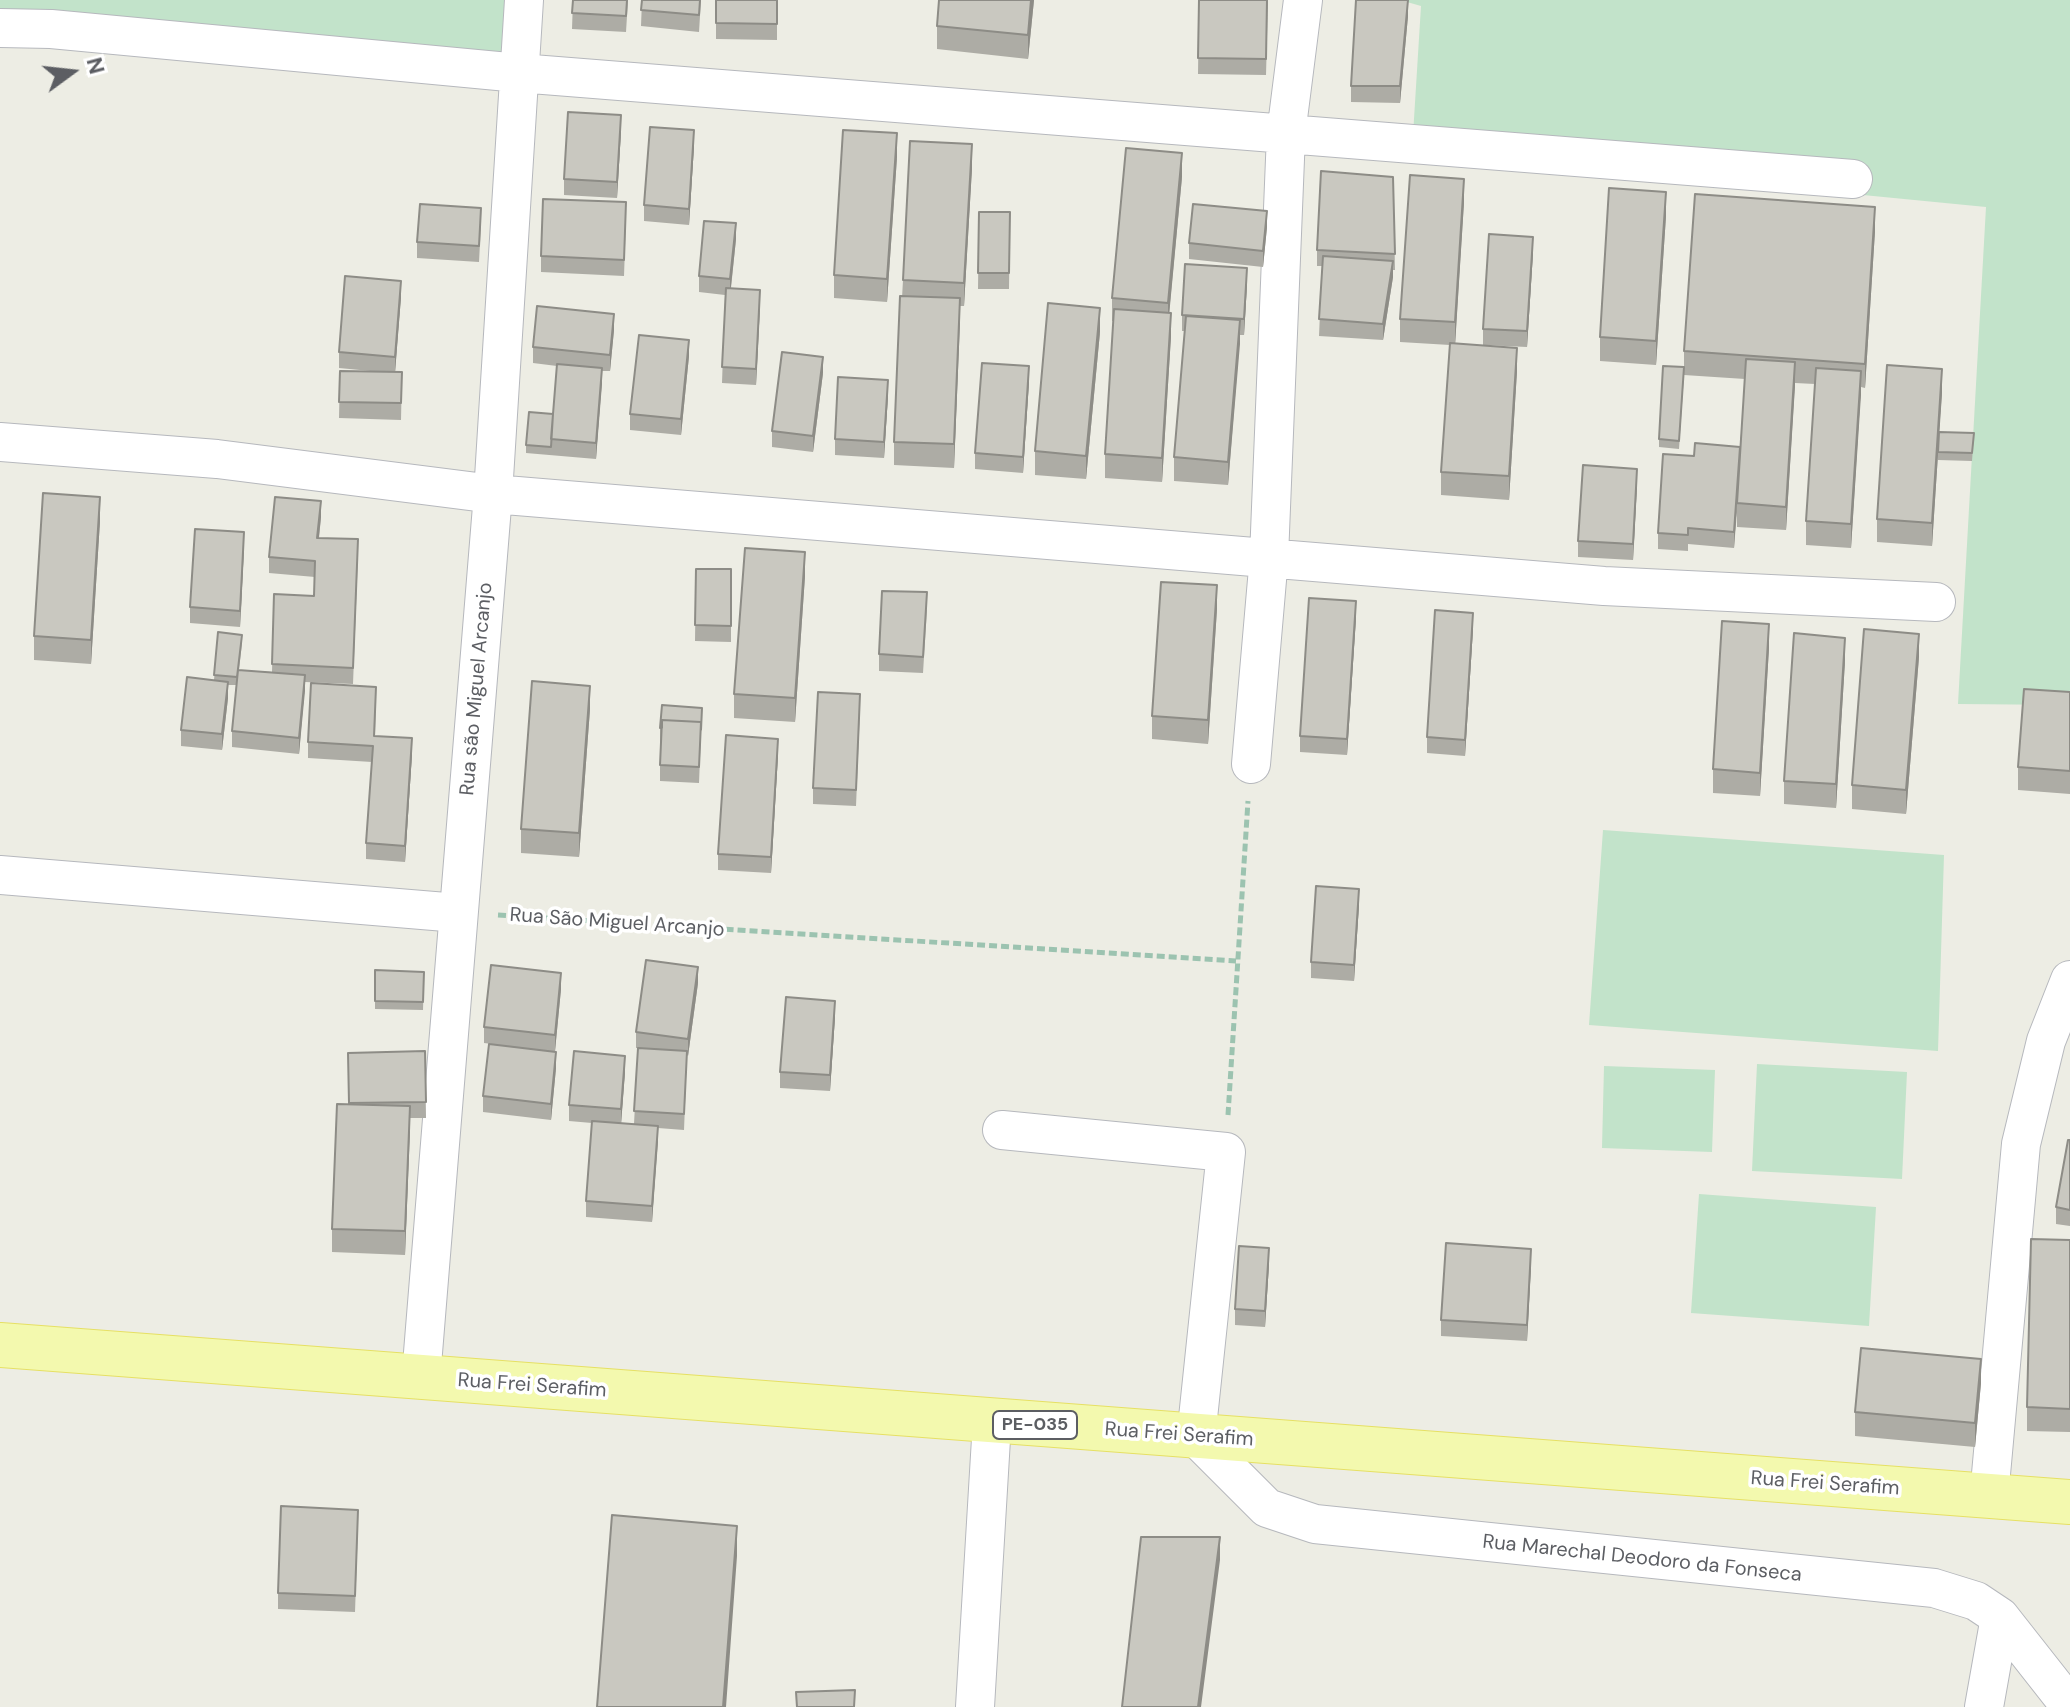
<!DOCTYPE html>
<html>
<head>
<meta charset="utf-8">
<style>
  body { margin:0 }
  #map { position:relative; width:2070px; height:1707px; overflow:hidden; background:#edede4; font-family:"DM Sans",sans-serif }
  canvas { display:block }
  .north { position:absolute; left:32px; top:32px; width:80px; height:80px; -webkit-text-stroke:6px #fff; paint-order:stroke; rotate:75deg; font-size:22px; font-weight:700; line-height:32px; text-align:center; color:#5c5e63 }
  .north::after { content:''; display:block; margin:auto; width:28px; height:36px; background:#5c5e63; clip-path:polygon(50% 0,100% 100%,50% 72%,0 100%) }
</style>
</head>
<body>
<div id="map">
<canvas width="2070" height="1707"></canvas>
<div class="north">N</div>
</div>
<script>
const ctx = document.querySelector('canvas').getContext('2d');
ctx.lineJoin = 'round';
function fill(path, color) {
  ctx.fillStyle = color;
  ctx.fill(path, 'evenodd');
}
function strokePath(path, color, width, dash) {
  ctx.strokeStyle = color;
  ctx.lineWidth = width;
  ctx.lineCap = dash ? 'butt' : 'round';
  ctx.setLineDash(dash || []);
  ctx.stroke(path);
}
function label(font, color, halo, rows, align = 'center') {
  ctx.font = font + ' "DM Sans",sans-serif';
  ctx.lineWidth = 7;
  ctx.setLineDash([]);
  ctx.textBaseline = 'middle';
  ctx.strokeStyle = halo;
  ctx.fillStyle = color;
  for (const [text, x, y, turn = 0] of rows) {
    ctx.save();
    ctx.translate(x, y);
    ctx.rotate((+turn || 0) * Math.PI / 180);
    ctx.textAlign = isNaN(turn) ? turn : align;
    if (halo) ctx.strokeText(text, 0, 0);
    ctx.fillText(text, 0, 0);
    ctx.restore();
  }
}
fill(new Path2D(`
  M 0,0 L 506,0 L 503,89 L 0,44 Z
  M 1400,0 L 2070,0 L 2070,705 L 1958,704 L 1986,207 L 1412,151 L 1421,6 Z
  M 1603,830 L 1944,855 L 1938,1051 L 1589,1025 Z
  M 1757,1064 L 1907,1072 L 1902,1179 L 1752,1171 Z
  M 1604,1066 L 1715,1070 L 1712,1152 L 1602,1148 Z
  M 1699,1194 L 1876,1207 L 1869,1326 L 1691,1313 Z`), '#c2e3ca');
const minor = new Path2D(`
  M 0,28 L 51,29 L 519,73 L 1853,179
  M 0,442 L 217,459 L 493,494 L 1604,586 L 1936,602
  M 1251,764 L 1269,557 L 1286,134 L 1303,0
  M 0,875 L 458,913
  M 1002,1130 L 1226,1152 L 1196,1437 L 1267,1508 L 1315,1524 L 1934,1588 L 1976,1601 L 2000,1617 L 2070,1706
  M 421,1377 L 493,494 L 524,0
  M 1989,1496 L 2021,1144 L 2046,1041 L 2070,980
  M 975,1707 L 992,1422
  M 1984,1707 L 2000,1617`);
const primary = new Path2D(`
  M 0,1345 L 2070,1502`);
strokePath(minor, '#b6b8bd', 40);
strokePath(primary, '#e6e064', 46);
strokePath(new Path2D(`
  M 498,915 L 1236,961
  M 1228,1115 L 1248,801`), '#9cc3b0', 5, [8, 4]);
strokePath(minor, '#fff', 38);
strokePath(primary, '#f3f9ae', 44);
fill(new Path2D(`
  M 573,0 L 628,0 L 626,32 L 572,29 Z
  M 642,0 L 701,0 L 699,32 L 641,26 Z
  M 716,0 L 777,0 L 777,40 L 716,39 Z
  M 1034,0 L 1028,59 L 937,49 L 937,26 Z
  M 1199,0 L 1268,0 L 1266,75 L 1198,74 Z
  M 1408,16 L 1400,103 L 1351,102 L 1351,86 Z
  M 621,131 L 617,198 L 564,195 L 564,179 Z
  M 694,146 L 689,225 L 644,221 L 644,205 Z
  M 897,157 L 887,302 L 834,298 L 834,275 Z
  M 972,168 L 964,306 L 960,306 L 954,468 L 894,465 L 894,442 L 903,280 Z
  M 1182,177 L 1169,313 L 1171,336 L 1162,482 L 1105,478 L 1105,454 L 1114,321 L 1112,321 L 1112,298 Z
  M 1393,177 L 1395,270 L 1393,270 L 1393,277 L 1383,340 L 1319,336 L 1322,266 L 1317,266 L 1317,250 Z
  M 1464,202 L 1455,344 L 1517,371 L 1509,500 L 1441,495 L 1441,472 L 1450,345 L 1400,342 L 1400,319 Z
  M 979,212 L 1010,212 L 1009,289 L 978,289 Z
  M 1666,216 L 1656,365 L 1600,361 L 1600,337 Z
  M 626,218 L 624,276 L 541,272 L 541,256 Z
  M 481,224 L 479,262 L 417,258 L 417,242 Z
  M 1267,227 L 1263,267 L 1189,259 L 1189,243 Z
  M 1875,231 L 1865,388 L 1861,387 L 1851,548 L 1806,545 L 1806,521 L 1815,384 L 1795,383 L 1786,530 L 1737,527 L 1737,512 L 1734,548 L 1688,544 L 1688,551 L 1658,549 L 1658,533 L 1694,456 L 1740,447 L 1745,379 L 1684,375 L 1679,449 L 1659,447 L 1659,439 L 1684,367 L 1684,351 Z
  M 736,239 L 731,288 L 760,306 L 756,385 L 722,383 L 725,295 L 699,292 L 699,276 Z
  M 1533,253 L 1527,347 L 1483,345 L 1483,329 Z
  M 1247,284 L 1244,335 L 1240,335 L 1228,485 L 1174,481 L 1174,457 L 1185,331 L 1182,331 L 1182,315 Z
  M 401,297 L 395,372 L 402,372 L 401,420 L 339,418 L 340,371 L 381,372 L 339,368 L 339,352 Z
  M 614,330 L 610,371 L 602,371 L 596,459 L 526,453 L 526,445 L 553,414 L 557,366 L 533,363 L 533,347 Z
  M 1100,332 L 1086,479 L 1035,475 L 1035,451 Z
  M 689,356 L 681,435 L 630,430 L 630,414 Z
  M 823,373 L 813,452 L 772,447 L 772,431 Z
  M 1029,382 L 1023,473 L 975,469 L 975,453 Z
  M 1942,393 L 1939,432 L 1974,433 L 1972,461 L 1938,460 L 1938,454 L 1932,546 L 1877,542 L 1877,519 Z
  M 888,396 L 884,458 L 835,455 L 835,439 Z
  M 1637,485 L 1633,560 L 1578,557 L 1578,541 Z
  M 321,517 L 319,538 L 358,555 L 353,684 L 305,682 L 299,754 L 232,747 L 232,731 L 236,685 L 228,685 L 228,698 L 222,750 L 181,746 L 181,730 L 214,680 L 218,632 L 242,643 L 239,670 L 272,672 L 274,594 L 314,596 L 315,577 L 269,573 L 269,557 Z
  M 100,521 L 91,664 L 34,660 L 34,636 Z
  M 244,548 L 240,627 L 190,623 L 190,607 Z
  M 696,569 L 731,569 L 731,642 L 695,641 Z
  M 805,576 L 795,722 L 734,718 L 734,694 Z
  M 927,609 L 923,673 L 879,671 L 879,654 Z
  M 1217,609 L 1208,744 L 1152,739 L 1152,716 Z
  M 1356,618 L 1347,755 L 1300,752 L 1300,736 Z
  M 1473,629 L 1465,756 L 1427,753 L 1427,737 Z
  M 1769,648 L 1760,796 L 1713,793 L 1713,769 Z
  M 1919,657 L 1906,814 L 1852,809 L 1852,785 Z
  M 1845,661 L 1836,808 L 1784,804 L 1784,781 Z
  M 2070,692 L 2070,794 L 2018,790 L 2018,767 Z
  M 376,703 L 375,736 L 412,754 L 405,862 L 366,859 L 366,843 L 372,762 L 308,758 L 308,742 Z
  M 702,708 L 699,783 L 660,781 L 660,728 Z
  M 590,709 L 579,857 L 521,853 L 521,829 Z
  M 860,710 L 856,806 L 813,804 L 813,788 Z
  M 778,755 L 771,873 L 718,870 L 718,854 Z
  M 1359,905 L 1354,981 L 1311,978 L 1311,962 Z
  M 375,970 L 424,972 L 423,1010 L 375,1009 Z
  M 698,983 L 688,1056 L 687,1055 L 684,1130 L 658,1128 L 652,1222 L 586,1217 L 586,1201 L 592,1123 L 569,1121 L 569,1105 L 625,1072 L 621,1123 L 634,1124 L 638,1048 L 636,1048 L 636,1032 Z
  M 561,989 L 555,1051 L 556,1068 L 551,1120 L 483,1112 L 483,1096 L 547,1051 L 484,1043 L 484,1027 Z
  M 835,1017 L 830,1091 L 780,1088 L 780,1072 Z
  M 425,1051 L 426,1118 L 410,1118 L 405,1255 L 332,1252 L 332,1229 L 348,1104 Z
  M 2070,1140 L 2070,1226 L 2056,1224 L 2056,1207 Z
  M 2070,1240 L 2070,1432 L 2027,1431 L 2027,1407 Z
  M 1269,1264 L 1265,1327 L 1235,1325 L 1235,1309 Z
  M 1531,1265 L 1527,1341 L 1441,1336 L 1441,1320 Z
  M 1981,1383 L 1975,1447 L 1855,1436 L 1855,1412 Z
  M 358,1526 L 355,1612 L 278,1609 L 278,1593 Z`), '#adaca5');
fill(new Path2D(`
  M 1031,0 L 1034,0 L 1028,59 L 1028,35 Z
  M 1408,0 L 1408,16 L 1400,103 L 1400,86 Z
  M 621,115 L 621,131 L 617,198 L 617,182 Z
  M 694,130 L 694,146 L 689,225 L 689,209 Z
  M 897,133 L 897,157 L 887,302 L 887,279 Z
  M 972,144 L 972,168 L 964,306 L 964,283 Z
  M 1182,153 L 1182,177 L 1168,327 L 1168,303 Z
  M 1464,179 L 1464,202 L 1455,346 L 1455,322 Z
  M 1666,192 L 1666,216 L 1656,365 L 1656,341 Z
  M 1875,207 L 1875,231 L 1865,388 L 1865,364 Z
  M 1267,211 L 1267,227 L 1263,267 L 1263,251 Z
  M 736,223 L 736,239 L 730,295 L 730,279 Z
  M 1533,237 L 1533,253 L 1527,347 L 1527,331 Z
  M 1393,261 L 1393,277 L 1383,340 L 1383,324 Z
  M 1247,268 L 1247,284 L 1244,335 L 1244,319 Z
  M 401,281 L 401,297 L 395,373 L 395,357 Z
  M 760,290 L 760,306 L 756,385 L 756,369 Z
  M 960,298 L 960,322 L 954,468 L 954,444 Z
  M 1100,308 L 1100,332 L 1086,479 L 1086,456 Z
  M 1171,313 L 1171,336 L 1162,482 L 1162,458 Z
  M 614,314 L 614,330 L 610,371 L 610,355 Z
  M 1240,320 L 1240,344 L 1228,485 L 1228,462 Z
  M 689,340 L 689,356 L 681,435 L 681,419 Z
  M 1517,348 L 1517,371 L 1509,500 L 1509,476 Z
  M 823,357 L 823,373 L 813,452 L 813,436 Z
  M 1795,362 L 1795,386 L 1786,530 L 1786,507 Z
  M 1029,366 L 1029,382 L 1023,473 L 1023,457 Z
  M 602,368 L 602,384 L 596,459 L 596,443 Z
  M 1942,369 L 1942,393 L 1932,546 L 1932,523 Z
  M 1861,371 L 1861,395 L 1851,548 L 1851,524 Z
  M 888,380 L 888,396 L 884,458 L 884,442 Z
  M 1741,463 L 1737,503 L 1734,548 L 1734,532 Z
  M 1637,469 L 1637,485 L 1633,560 L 1633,544 Z
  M 100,497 L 100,521 L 91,664 L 91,640 Z
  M 321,501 L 321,517 L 317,554 L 317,538 Z
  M 244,532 L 244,548 L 240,627 L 240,611 Z
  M 805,552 L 805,576 L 795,722 L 795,698 Z
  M 1217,585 L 1217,609 L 1208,744 L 1208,720 Z
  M 1356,601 L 1356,618 L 1347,755 L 1347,739 Z
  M 1473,613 L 1473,629 L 1465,756 L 1465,740 Z
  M 1769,624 L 1769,648 L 1760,796 L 1760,773 Z
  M 1919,634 L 1919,657 L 1906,814 L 1906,790 Z
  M 1845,638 L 1845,661 L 1836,808 L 1836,784 Z
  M 305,675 L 305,691 L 299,754 L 299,738 Z
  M 228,682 L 228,698 L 222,750 L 222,734 Z
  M 590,686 L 590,709 L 579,857 L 579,833 Z
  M 412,738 L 412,754 L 405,862 L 405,846 Z
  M 778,739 L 778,755 L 771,873 L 771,857 Z
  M 1359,889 L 1359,905 L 1354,981 L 1354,965 Z
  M 698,967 L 698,983 L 688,1056 L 688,1039 Z
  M 561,973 L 561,989 L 555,1051 L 555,1035 Z
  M 835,1001 L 835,1017 L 830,1091 L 830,1075 Z
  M 556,1052 L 556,1068 L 551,1120 L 551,1104 Z
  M 625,1056 L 625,1072 L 621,1125 L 621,1109 Z
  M 410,1106 L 410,1130 L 405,1255 L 405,1231 Z
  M 658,1126 L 658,1142 L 652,1222 L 652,1206 Z
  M 1269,1248 L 1269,1264 L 1265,1327 L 1265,1311 Z
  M 1531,1249 L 1531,1265 L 1527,1341 L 1527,1325 Z
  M 1981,1359 L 1981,1383 L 1975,1447 L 1975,1423 Z
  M 737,1526 L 737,1556 L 726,1707 L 723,1707 Z
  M 1220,1537 L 1220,1560 L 1201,1707 L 1198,1707 Z`), '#8d8c86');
const building = new Path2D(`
  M 573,0 L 627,0 L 626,16 L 572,13 Z
  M 642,0 L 700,0 L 699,15 L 641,10 Z
  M 716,0 L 777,0 L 777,24 L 716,23 Z
  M 939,0 L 1031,0 L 1028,35 L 937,26 Z
  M 1199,0 L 1267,0 L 1266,59 L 1198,58 Z
  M 1356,0 L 1408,0 L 1400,86 L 1351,86 Z
  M 568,112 L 621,115 L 617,182 L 564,179 Z
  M 650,127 L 694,130 L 689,209 L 644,205 Z
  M 843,130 L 897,133 L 887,279 L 834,275 Z
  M 910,141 L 972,144 L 964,283 L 903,280 Z
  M 1126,148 L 1182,153 L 1168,303 L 1112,298 Z
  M 1321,171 L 1393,177 L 1395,254 L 1317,250 Z
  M 1410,175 L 1464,179 L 1455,322 L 1400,319 Z
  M 1609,188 L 1666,192 L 1656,341 L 1600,337 Z
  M 1695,194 L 1875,207 L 1865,364 L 1684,351 Z
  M 543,199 L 626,202 L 624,260 L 541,256 Z
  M 420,204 L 481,208 L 479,246 L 417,242 Z
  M 1193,204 L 1267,211 L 1263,251 L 1189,243 Z
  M 979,212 L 1010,212 L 1009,273 L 978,273 Z
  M 704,221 L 736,223 L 730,279 L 699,276 Z
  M 1489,234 L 1533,237 L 1527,331 L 1483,329 Z
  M 1323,256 L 1393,261 L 1383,324 L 1319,319 Z
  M 1185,264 L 1247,268 L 1244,319 L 1182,315 Z
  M 345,276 L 401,281 L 395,357 L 339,352 Z
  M 726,288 L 760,290 L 756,369 L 722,367 Z
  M 900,296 L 960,298 L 954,444 L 894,442 Z
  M 1048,303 L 1100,308 L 1086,456 L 1035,451 Z
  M 537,306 L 614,314 L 610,355 L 533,347 Z
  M 1114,309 L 1171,313 L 1162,458 L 1105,454 Z
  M 1186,316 L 1240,320 L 1228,462 L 1174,457 Z
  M 639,335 L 689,340 L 681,419 L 630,414 Z
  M 1450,343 L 1517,348 L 1509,476 L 1441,472 Z
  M 782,352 L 823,357 L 813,436 L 772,431 Z
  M 1746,359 L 1795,362 L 1786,507 L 1737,503 Z
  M 982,363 L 1029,366 L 1023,457 L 975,453 Z
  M 557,364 L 602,368 L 596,443 L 551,439 Z
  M 1887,365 L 1942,369 L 1932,523 L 1877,519 Z
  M 1663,366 L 1684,367 L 1679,441 L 1659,439 Z
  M 1816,368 L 1861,371 L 1851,524 L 1806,521 Z
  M 340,371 L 402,372 L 401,403 L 339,402 Z
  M 838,377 L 888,380 L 884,442 L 835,439 Z
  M 529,412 L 553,414 L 551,447 L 526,445 Z
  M 1939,432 L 1974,433 L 1972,453 L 1938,452 Z
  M 1695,443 L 1740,447 L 1734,532 L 1688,528 L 1688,535 L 1658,533 L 1663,454 L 1694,456 Z
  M 1583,465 L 1637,469 L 1633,544 L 1578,541 Z
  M 43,493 L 100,497 L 91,640 L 34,636 Z
  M 275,497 L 321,501 L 317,538 L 358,539 L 353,668 L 272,664 L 274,594 L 314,596 L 315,561 L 269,557 Z
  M 195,529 L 244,532 L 240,611 L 190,607 Z
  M 745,548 L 805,552 L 795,698 L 734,694 Z
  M 696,569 L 731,569 L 731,626 L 695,625 Z
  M 1161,582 L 1217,585 L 1208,720 L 1152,716 Z
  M 882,591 L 927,592 L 923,657 L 879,654 Z
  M 1309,598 L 1356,601 L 1347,739 L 1300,736 Z
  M 1435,610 L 1473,613 L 1465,740 L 1427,737 Z
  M 1722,621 L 1769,624 L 1760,773 L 1713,769 Z
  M 1864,629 L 1919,634 L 1906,790 L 1852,785 Z
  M 218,632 L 242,635 L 237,677 L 214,675 Z
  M 1794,633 L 1845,638 L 1836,784 L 1784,781 Z
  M 238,670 L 305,675 L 299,738 L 232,731 Z
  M 187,677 L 228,682 L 222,734 L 181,730 Z
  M 532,681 L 590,686 L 579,833 L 521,829 Z
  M 311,683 L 376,687 L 374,736 L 412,738 L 405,846 L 366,843 L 373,746 L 308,742 Z
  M 2024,689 L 2070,692 L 2070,771 L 2018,767 Z
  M 818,692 L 860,694 L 856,790 L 813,788 Z
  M 662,705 L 702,708 L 701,730 L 701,722 L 662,720 L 662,728 L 660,728 Z
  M 662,720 L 701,722 L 699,767 L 660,765 Z
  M 726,735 L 778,739 L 771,857 L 718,854 Z
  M 1316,886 L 1359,889 L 1354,965 L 1311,962 Z
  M 646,960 L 698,967 L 688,1039 L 636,1032 Z
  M 491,965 L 561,973 L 555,1035 L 484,1027 Z
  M 375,970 L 424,972 L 423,1002 L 375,1001 Z
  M 786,997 L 835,1001 L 830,1075 L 780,1072 Z
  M 489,1044 L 556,1052 L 551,1104 L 483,1096 Z
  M 638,1048 L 687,1051 L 684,1114 L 634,1111 Z
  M 425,1051 L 426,1102 L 349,1103 L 348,1053 Z
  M 574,1051 L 625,1056 L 621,1109 L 569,1105 Z
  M 337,1104 L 410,1106 L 405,1231 L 332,1229 Z
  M 592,1121 L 658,1126 L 652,1206 L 586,1201 Z
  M 2068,1140 L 2070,1140 L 2070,1210 L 2056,1207 Z
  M 2031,1239 L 2070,1240 L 2070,1409 L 2027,1407 Z
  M 1446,1243 L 1531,1249 L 1527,1325 L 1441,1320 Z
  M 1239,1246 L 1269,1248 L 1265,1311 L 1235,1309 Z
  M 1861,1348 L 1981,1359 L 1975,1423 L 1855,1412 Z
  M 281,1506 L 358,1510 L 355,1596 L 278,1593 Z
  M 612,1515 L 737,1526 L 723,1707 L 597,1707 Z
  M 1141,1537 L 1220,1537 L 1198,1707 L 1122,1707 Z
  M 855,1690 L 854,1707 L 797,1707 L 796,1692 Z`);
fill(building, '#c9c8c0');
strokePath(building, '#8d8c86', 2);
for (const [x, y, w] of [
  [1035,1425,84]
]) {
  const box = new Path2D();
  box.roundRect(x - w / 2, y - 14, w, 28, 6);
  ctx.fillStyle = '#fff';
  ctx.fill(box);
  strokePath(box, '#5c5e63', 2);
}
label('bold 18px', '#5c5e63', null, [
  ["PE-035",1035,1425]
]);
label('20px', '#5c5e63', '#fff', [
  ["Rua são Miguel Arcanjo",477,689,-85],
  ["Rua São Miguel Arcanjo",617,923,4],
  ["Rua Frei Serafim",532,1386,4],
  ["Rua Frei Serafim",1179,1435,4],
  ["Rua Frei Serafim",1825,1484,4],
  ["Rua Marechal Deodoro da Fonseca",1642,1559,6]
]);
</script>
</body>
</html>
